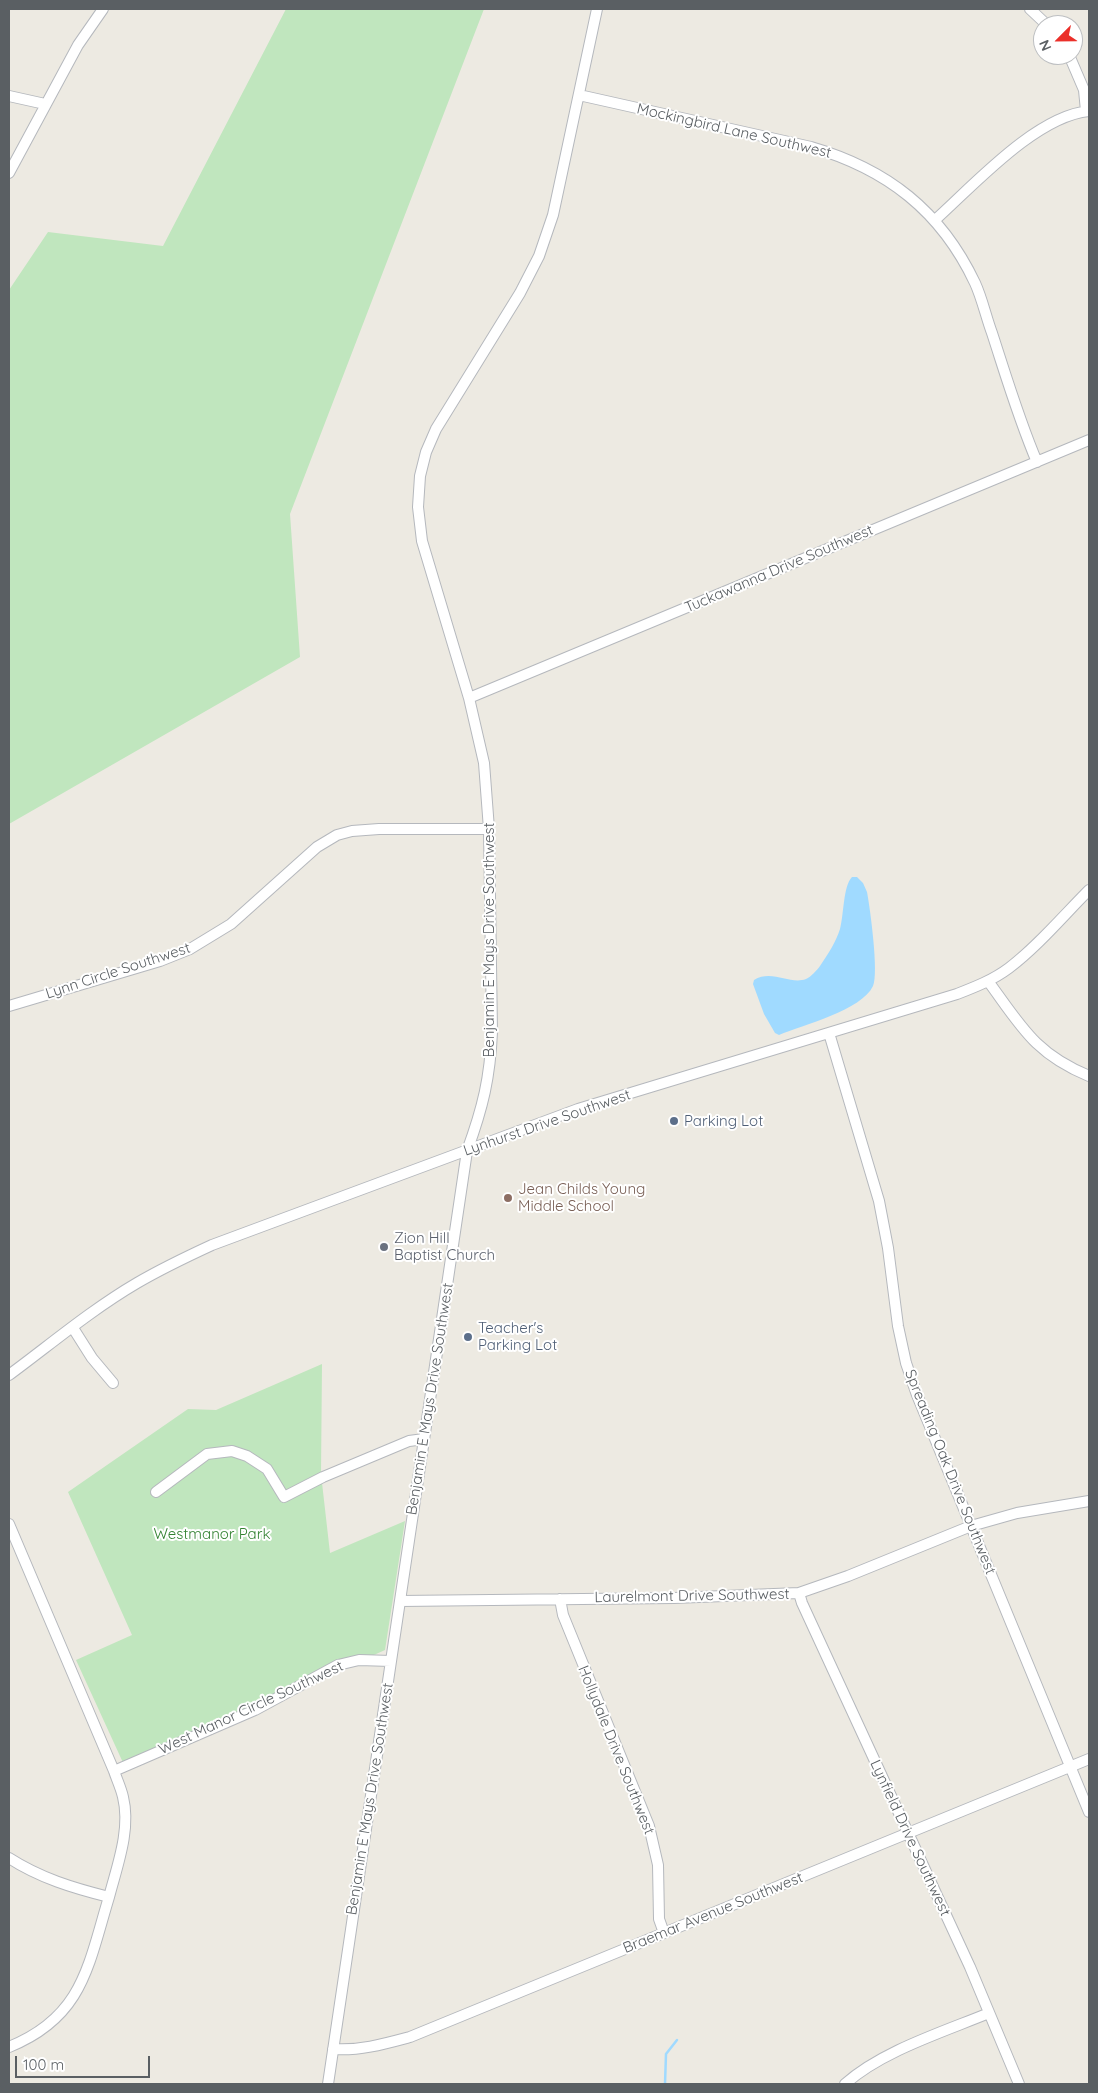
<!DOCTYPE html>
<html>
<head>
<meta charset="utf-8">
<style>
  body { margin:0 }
  #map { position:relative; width:1098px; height:2093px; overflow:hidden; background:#edeae2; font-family:Quicksand,sans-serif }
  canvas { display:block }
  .frame { position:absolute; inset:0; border:10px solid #5a5f63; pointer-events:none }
  .north { position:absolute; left:1033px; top:15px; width:50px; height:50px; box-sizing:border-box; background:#fff; border:1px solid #bdbfc1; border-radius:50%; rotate:247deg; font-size:14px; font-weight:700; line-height:20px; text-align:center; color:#5a5f63 }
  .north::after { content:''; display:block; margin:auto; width:18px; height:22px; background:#eb302a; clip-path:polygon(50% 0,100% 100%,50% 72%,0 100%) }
  .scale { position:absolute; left:15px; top:2056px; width:135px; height:22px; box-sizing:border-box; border:2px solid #5a5f63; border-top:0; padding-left:6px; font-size:15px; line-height:18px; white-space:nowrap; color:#5a5f63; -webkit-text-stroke:4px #fff; paint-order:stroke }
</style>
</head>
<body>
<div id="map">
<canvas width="1098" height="2093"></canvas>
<div class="frame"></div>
<div class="north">N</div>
<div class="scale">100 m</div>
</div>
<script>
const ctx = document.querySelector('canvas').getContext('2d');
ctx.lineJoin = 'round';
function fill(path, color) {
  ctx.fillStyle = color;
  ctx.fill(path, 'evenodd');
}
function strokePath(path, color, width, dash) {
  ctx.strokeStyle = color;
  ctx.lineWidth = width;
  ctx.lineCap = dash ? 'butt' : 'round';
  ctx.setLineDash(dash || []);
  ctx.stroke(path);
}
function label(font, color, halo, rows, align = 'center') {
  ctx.font = font + ' Quicksand,sans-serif';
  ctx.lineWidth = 4;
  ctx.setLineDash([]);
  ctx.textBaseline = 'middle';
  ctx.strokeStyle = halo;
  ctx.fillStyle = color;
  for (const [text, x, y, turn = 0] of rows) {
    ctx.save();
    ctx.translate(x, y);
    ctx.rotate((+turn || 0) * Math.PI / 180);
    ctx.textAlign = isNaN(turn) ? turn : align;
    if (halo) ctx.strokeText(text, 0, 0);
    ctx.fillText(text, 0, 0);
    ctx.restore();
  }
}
fill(new Path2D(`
  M 286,9 L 484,9 L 290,514 L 300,657 L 9,824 L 9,290 L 48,232 L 163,246 Z
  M 322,1364 L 321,1474 L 330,1553 L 405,1521 L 385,1650 L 125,1767 L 76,1660 L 132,1635 L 68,1492 L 188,1409 L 216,1410 Z`), '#c0e6be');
fill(new Path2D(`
  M 852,877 L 857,877 L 863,883 L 867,892 C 870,908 879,973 873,986 C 862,1010 803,1025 779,1035 L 775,1033 L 764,1014 L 753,984 L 754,980 C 772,969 790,985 806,979 C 811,977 817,970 820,966 C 828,954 836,942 840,929 C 844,915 843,886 852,877 Z`), '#a0daff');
strokePath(new Path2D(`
  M 665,2084 L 666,2054 L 677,2040`), '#a0daff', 2.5);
const minor = new Path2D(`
  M 1030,9 L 1047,25
  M 1069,55 L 1084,90 L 1086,111
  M 579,95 L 811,147 C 887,169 941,211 975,283 C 982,298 986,317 992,333 C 1006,376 1019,420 1037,462
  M 9,96 L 45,104
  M 9,173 L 78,45 L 103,9
  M 935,220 C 974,185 1036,116 1089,111
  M 469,698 L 1089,440
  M 988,981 C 1021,1026 1035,1054 1089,1076
  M 9,1006 L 160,961 L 190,949 L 231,924 L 317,847 L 337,835 L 352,831 L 379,829 L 489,829
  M 829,1033 L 879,1201 L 888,1248 L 898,1326 L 906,1363 L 917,1395 L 1089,1812
  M 73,1328 L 92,1358 L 113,1383
  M 9,1375 C 51,1344 91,1310 137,1283 C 161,1269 186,1257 212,1245 L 578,1109 L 957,994 C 975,987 993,980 1009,968 C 1038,946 1063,916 1089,890
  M 156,1492 L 207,1454 L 232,1451 L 247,1456 L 267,1469 L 284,1497 L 323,1477 L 409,1441 L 424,1439
  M 9,1524 L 114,1771 C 117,1780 121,1788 123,1797 C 131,1830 117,1866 109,1897
  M 799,1593 L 802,1603 L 970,1967 L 1019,2084
  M 560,1599 L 563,1615 L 649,1826 L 658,1865 L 659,1919 L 664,1933
  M 400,1601 L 674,1598 L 799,1593 L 848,1576 L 971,1526 L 1017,1513 L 1089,1501
  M 114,1771 L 255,1710 L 338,1665 L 359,1660 L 391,1661
  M 9,1858 C 40,1878 73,1888 109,1897 C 88,1966 83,2017 9,2047
  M 333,2049 C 359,2051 384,2044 410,2037 L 1089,1759
  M 328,2084 L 467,1151 C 483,1107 490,1078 492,1032 L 489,829 L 484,763 L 469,698 L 422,541 L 418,507 L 420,476 L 426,452 L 436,429 L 520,293 L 539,256 L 553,215 L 597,9
  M 845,2084 C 882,2051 943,2032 989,2013`);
strokePath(minor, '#b5b8bd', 12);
strokePath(minor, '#fff', 10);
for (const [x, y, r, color] of [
  [674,1121,5,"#5c6f8a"],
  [508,1198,5,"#8d6e63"],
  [384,1247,5,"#6b7280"],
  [468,1337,5,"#5c6f8a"]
]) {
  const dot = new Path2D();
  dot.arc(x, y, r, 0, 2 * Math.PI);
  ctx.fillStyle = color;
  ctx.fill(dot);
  strokePath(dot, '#fff', 2);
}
label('15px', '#5a5f63', '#fff', [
  ["Mockingbird Lane Southwest",734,131,13],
  ["Tuckawanna Drive Southwest",779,569,-23],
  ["Benjamin E Mays Drive Southwest",489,940,-90],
  ["Lynn Circle Southwest",118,971,-18],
  ["Lynhurst Drive Southwest",547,1123,-19],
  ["Benjamin E Mays Drive Southwest",430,1399,-81],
  ["Spreading Oak Drive Southwest",950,1472,68],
  ["Laurelmont Drive Southwest",692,1596,-1],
  ["West Manor Circle Southwest",251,1708,-25],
  ["Hollydale Drive Southwest",616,1750,68],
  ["Benjamin E Mays Drive Southwest",370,1799,-81],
  ["Lynfield Drive Southwest",910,1838,65],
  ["Braemar Avenue Southwest",713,1913,-22]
]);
label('15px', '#4e5e75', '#fff', [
  ["Parking Lot",684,1121],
  ["Teacher's",478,1328],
  ["Parking Lot",478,1345]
], 'left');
label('15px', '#785e54', '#fff', [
  ["Jean Childs Young",518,1189],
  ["Middle School",518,1206]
], 'left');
label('15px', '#5b616d', '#fff', [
  ["Zion Hill",394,1238],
  ["Baptist Church",394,1255]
], 'left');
label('15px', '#338232', '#fff', [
  ["Westmanor Park",212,1534]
]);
</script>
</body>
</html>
